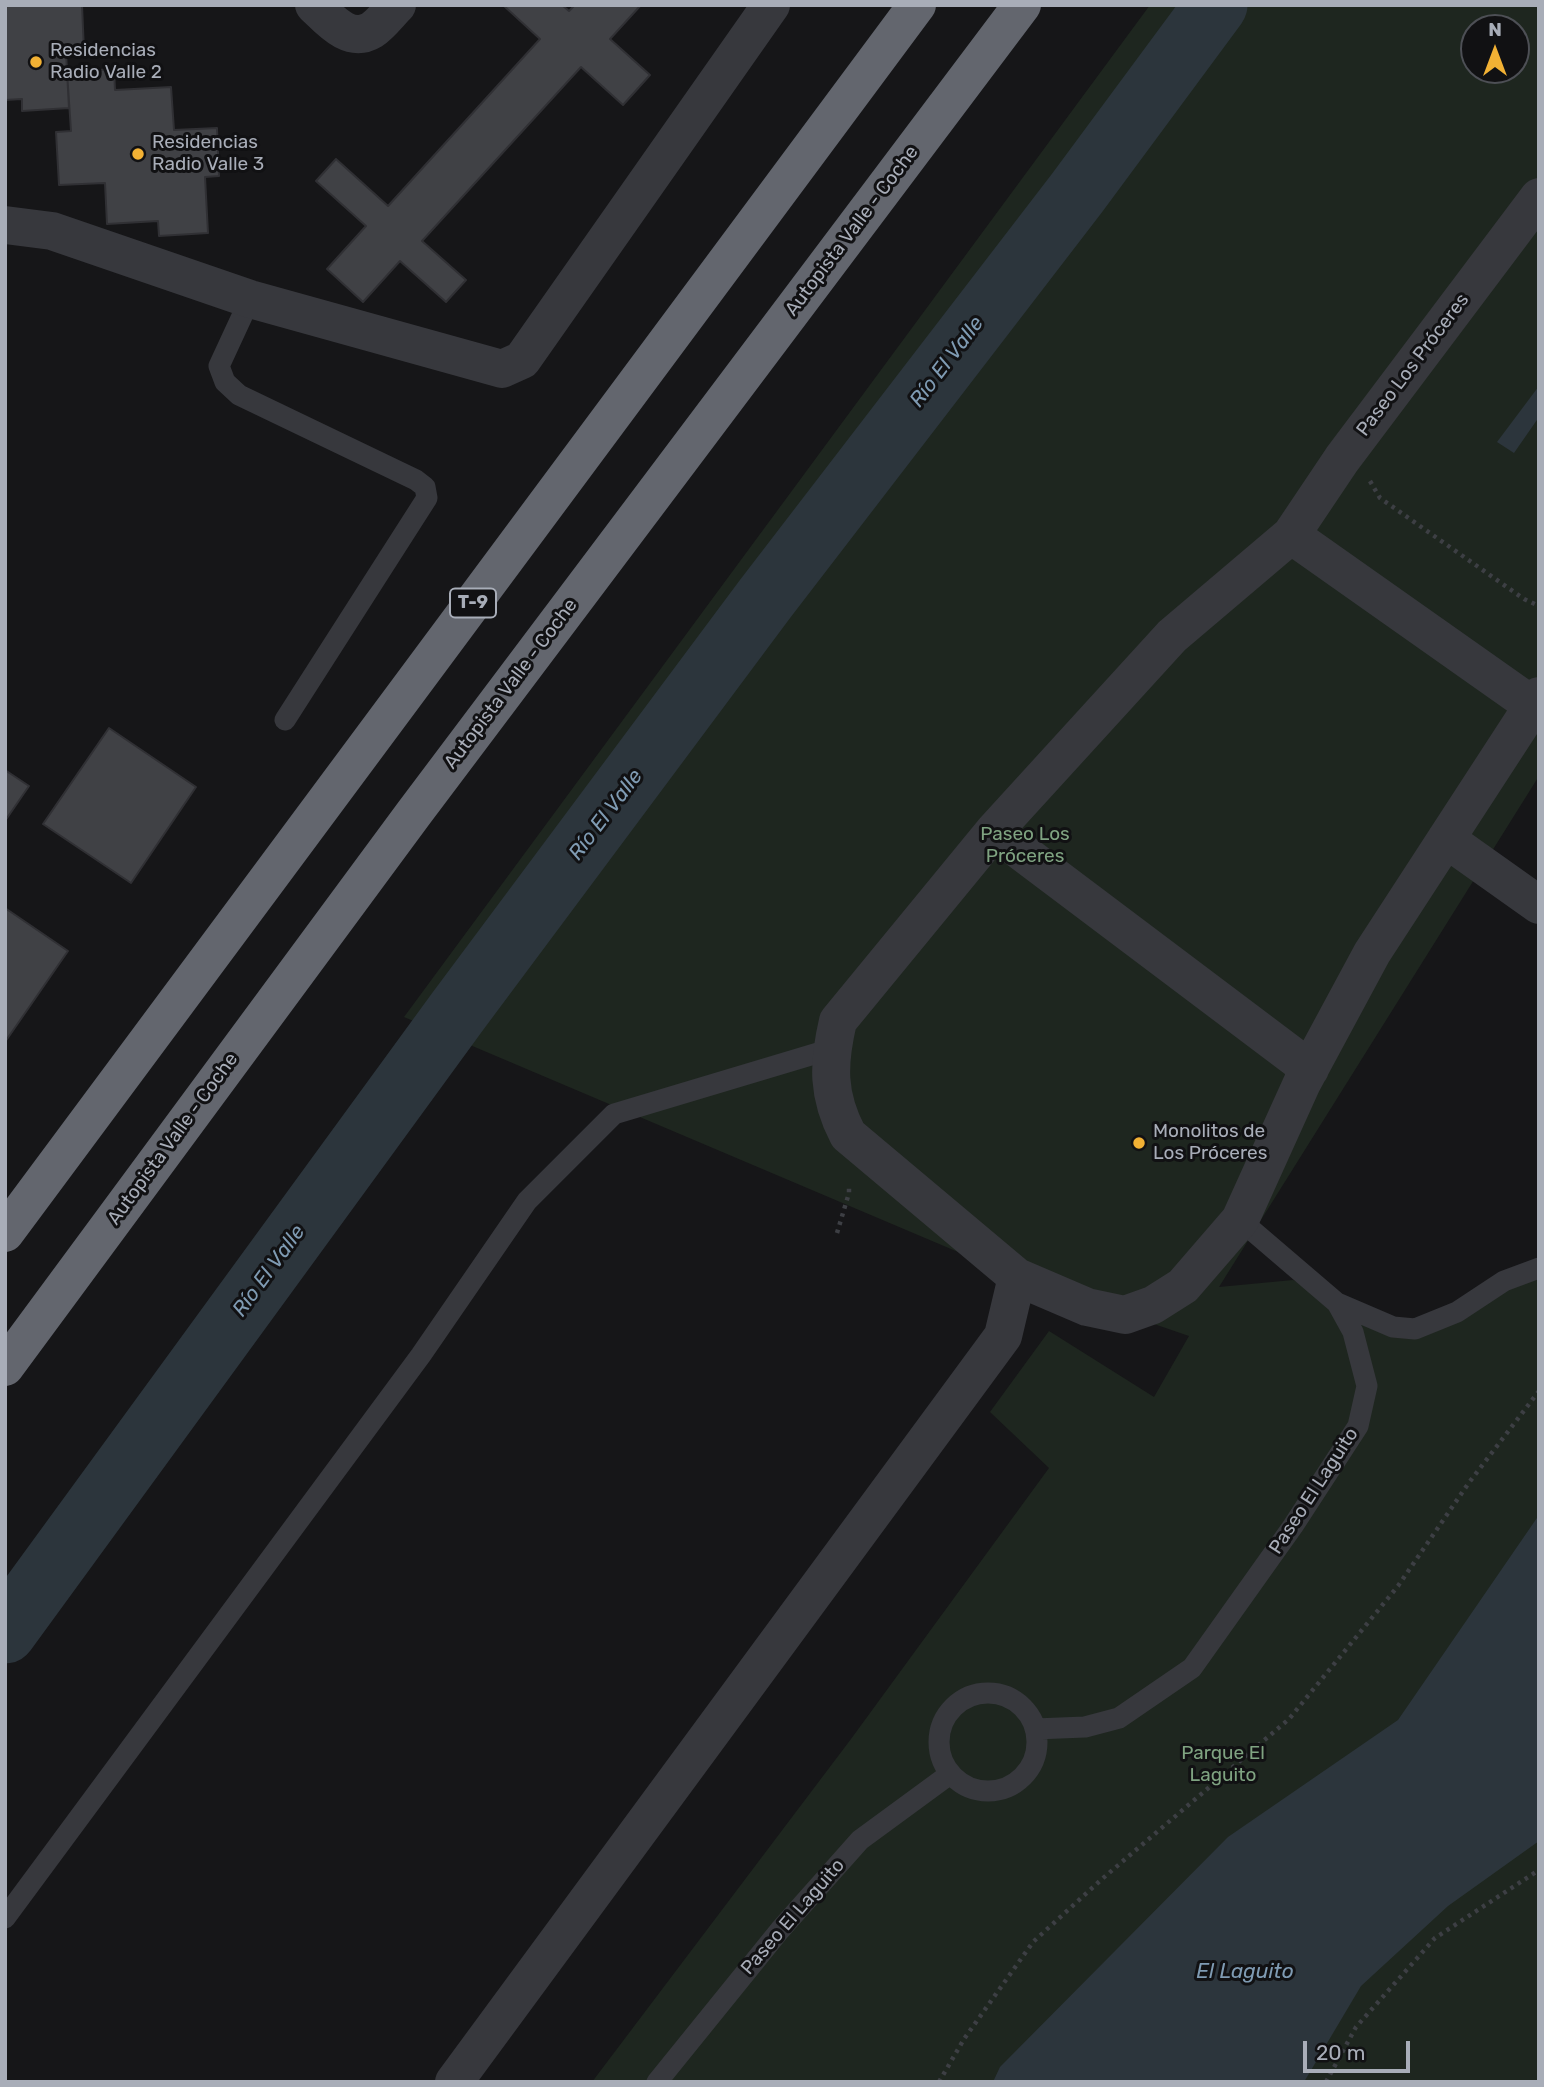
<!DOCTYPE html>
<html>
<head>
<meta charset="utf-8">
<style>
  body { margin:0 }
  #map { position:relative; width:1544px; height:2087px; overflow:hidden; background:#161618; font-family:Rubik,sans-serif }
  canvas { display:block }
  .frame { position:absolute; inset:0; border:7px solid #a8adb8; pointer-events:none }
  .north { position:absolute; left:1460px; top:14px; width:70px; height:70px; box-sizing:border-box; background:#111113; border:2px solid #4d4f55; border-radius:50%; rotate:0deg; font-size:19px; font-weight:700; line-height:28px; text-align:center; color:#a8adb8 }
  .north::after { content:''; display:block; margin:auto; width:24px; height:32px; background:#f2b134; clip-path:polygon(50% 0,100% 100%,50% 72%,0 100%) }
  .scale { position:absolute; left:1303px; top:2041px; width:107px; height:32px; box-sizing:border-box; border:4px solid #a8adb8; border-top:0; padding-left:9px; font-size:21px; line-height:24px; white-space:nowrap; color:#a8adb8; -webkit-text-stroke:5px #111113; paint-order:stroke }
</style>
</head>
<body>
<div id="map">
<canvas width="1544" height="2087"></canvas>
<div class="frame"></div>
<div class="north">N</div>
<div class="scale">20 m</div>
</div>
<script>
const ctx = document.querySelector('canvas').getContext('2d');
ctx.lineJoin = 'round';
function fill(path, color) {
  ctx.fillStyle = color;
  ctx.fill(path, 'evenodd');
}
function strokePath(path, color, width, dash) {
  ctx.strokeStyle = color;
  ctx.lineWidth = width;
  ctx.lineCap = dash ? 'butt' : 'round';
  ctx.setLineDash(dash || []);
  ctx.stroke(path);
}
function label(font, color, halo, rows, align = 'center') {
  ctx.font = font + ' Rubik,sans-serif';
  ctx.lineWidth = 6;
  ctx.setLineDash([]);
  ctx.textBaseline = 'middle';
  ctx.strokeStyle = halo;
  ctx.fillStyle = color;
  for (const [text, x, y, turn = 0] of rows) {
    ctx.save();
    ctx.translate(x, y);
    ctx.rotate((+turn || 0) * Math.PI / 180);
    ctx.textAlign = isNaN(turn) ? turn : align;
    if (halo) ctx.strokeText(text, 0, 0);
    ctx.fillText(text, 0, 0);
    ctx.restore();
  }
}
fill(new Path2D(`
  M 1150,5 L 1539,5 L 1539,776 L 1219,1287 L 1293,1280 L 1393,1327 L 1539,1273 L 1539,2082 L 592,2082 L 851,1739 L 1049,1468 L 990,1412 L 1049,1331 L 1154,1397 L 1189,1336 L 1017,1277 L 404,1017 ZM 1474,28 L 1516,28 L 1516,70 L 1474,70 Z`), '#1e261f');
fill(new Path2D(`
  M 1539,386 L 1539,417 L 1514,453 L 1497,442 Z
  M 1539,1515 L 1539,1841 L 1448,1906 L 1361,1986 L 1304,2082 L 993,2082 L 1000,2067 L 1228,1837 L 1398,1720 Z`), '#2c353c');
strokePath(new Path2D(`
  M 5,1632 L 458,1011 L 765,599 L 1077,193 L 1216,5`), '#2c353c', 63);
const building = new Path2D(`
  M 5,5 L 82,5 L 84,51 L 66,52 L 69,108 L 22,111 L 22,99 L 5,100 Z
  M 503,5 L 562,5 L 569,11 L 575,5 L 641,5 L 610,39 L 650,75 L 623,105 L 581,67 L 422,241 L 466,280 L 446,302 L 400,261 L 363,302 L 327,269 L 366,226 L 316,181 L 336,159 L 388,206 L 540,39 Z
  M 114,69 L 115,90 L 171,87 L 174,130 L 217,128 L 219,176 L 205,177 L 208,233 L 159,236 L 158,221 L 107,224 L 105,183 L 59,185 L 56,132 L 71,131 L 67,72 Z
  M 109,728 L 196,787 L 131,883 L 43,824 Z
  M 5,770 L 29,786 L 5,821 Z
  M 5,908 L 68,951 L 5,1042 Z`);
fill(building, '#404145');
strokePath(building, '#303034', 2);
strokePath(new Path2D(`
  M 1370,481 L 1380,498 L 1524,599 L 1539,606
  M 837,1233 L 849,1193 L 849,1185
  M 939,2082 L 964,2039 L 1033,1942 L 1102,1879 L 1289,1719 L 1398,1586 L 1468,1484 L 1539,1391
  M 1326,2082 L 1356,2027 L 1435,1938 L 1539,1870`), '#3d3f44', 4.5, [3.5, 5]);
strokePath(new Path2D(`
  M 250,299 L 219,366 L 225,382 L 239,395 L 416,480 L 425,487 L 427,498 L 285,720
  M 1240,1220 L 1337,1303 L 1393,1327 L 1415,1329 L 1457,1312 L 1504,1281 L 1539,1268
  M939 1742a49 49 0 1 1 98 0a49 49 0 1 1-98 0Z
  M 1035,1729 L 1085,1727 L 1119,1718 L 1192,1668 L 1293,1526 L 1358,1426 L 1367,1386 L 1353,1332 L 1337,1303
  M 5,1918 L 421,1355 L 527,1201 L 614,1114 L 831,1049
  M 657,2082 L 780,1930 L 860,1840 L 950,1774`), '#37383d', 21);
strokePath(new Path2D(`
  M 314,5 C 329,19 349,44 372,30 C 381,24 389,13 397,5
  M 5,225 L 52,231 L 250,299 L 502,369 L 522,360 L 771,5
  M 1291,535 L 1532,705
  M 994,831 L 838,1021 C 828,1064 827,1095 848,1135 L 1017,1277 L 1087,1307 L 1125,1315 L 1153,1305 L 1183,1286 L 1240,1220 L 1302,1083 L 1372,953 L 1539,696
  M 1446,839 L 1539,905
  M 1310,1069 L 994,831 L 1172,636 L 1291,535 L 1342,459 L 1539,197
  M 454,2082 L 1003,1336 L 1017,1277`), '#37383d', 38);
strokePath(new Path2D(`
  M 5,1233 L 917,5
  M 5,1367 L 414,813 L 1022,5`), '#63666e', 38);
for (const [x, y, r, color] of [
  [36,62,7,"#f2b134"],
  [138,154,7,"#f2b134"],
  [1139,1143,7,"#f2b134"]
]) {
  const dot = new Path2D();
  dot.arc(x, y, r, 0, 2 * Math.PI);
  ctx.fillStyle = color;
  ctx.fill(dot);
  strokePath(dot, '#111113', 2.5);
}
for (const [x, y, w] of [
  [473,603,46]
]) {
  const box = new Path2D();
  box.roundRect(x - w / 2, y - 14.5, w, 29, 5);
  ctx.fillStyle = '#111113';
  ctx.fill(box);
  strokePath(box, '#a8adb8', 2);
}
label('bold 18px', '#a8adb8', null, [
  ["T-9",473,603]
]);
label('19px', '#a8adb8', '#111113', [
  ["Residencias",50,51],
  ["Radio Valle 2",50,73],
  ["Residencias",152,143],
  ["Radio Valle 3",152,165],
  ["Monolitos de",1153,1132],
  ["Los Próceres",1153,1154]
], 'left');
label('19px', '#a8adb8', '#111113', [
  ["Autopista Valle - Coche",852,231,-53],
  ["Paseo Los Próceres",1413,365,-53],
  ["Autopista Valle - Coche",511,684,-53],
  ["Autopista Valle - Coche",173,1139,-54],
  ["Paseo El Laguito",1314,1491,-57],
  ["Paseo El Laguito",793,1917,-49]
]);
label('19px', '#7fa381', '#111113', [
  ["Paseo Los",1025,835],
  ["Próceres",1025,857],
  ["Parque El",1223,1754],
  ["Laguito",1223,1776]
]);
label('italic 21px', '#7f9bb3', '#111113', [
  ["Río El Valle",947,362,-53],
  ["Río El Valle",606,815,-53],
  ["Río El Valle",269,1271,-54],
  ["El Laguito",1245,1972]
]);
</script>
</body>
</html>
